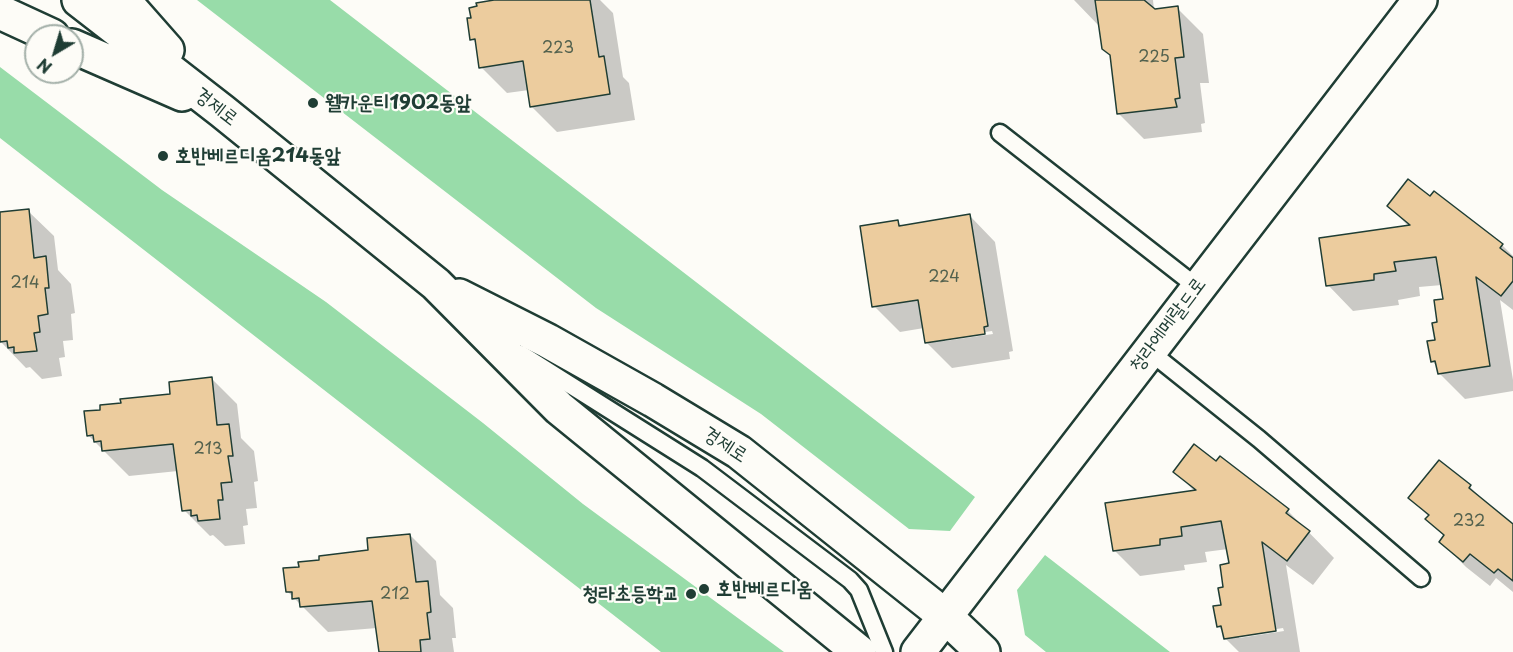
<!DOCTYPE html>
<html>
<head>
<meta charset="utf-8">
<style>
  body { margin:0 }
  #map { position:relative; width:1513px; height:652px; overflow:hidden; background:#fdfcf7; font-family:"Playpen Sans",sans-serif }
  canvas { display:block }
  .north { position:absolute; left:24px; top:24px; width:60px; height:60px; box-sizing:border-box; background:#fdfcf7; border:2px solid #a4b0a9; border-radius:50%; rotate:218deg; font-size:16px; font-weight:700; line-height:24px; text-align:center; color:#1f3d34 }
  .north::after { content:''; display:block; margin:auto; width:21px; height:27px; background:#1f3d34; clip-path:polygon(50% 0,100% 100%,50% 72%,0 100%) }
</style>
</head>
<body>
<div id="map">
<canvas width="1513" height="652"></canvas>
<div class="north">N</div>
</div>
<script>
const ctx = document.querySelector('canvas').getContext('2d');
ctx.lineJoin = 'round';
function fill(path, color) {
  ctx.fillStyle = color;
  ctx.fill(path, 'evenodd');
}
function strokePath(path, color, width, dash) {
  ctx.strokeStyle = color;
  ctx.lineWidth = width;
  ctx.lineCap = dash ? 'butt' : 'round';
  ctx.setLineDash(dash || []);
  ctx.stroke(path);
}
function label(font, color, halo, rows, align = 'center') {
  ctx.font = font + ' "Playpen Sans","Poor Story",sans-serif';
  ctx.lineWidth = 4.5;
  ctx.setLineDash([]);
  ctx.textBaseline = 'middle';
  ctx.strokeStyle = halo;
  ctx.fillStyle = color;
  for (const [text, x, y, turn = 0] of rows) {
    ctx.save();
    ctx.translate(x, y);
    ctx.rotate((+turn || 0) * Math.PI / 180);
    ctx.textAlign = isNaN(turn) ? turn : align;
    if (halo) ctx.strokeText(text, 0, 0);
    ctx.fillText(text, 0, 0);
    ctx.restore();
  }
}
fill(new Path2D(`
  M 197,0 L 330,0 L 975,497 L 950,531 L 909,529 L 761,414 L 596,308 Z
  M 0,67 L 162,190 L 326,302 L 483,423 L 583,504 L 784,652 L 661,652 L 0,138 Z
  M 1045,555 L 1170,652 L 1046,652 L 1025,635 L 1017,590 Z`), '#98dca9');
fill(new Path2D(`
  M 504,0 L 600,0 L 613,13 L 623,77 L 629,83 L 635,120 L 557,132 L 531,106 L 529,90 L 507,93 L 481,67 L 477,44 L 472,39 Z
  M 1074,0 L 1153,0 L 1154,10 L 1177,8 L 1203,34 L 1209,83 L 1200,83 L 1205,123 L 1201,124 L 1202,132 L 1144,139 L 1119,114 L 1112,57 L 1100,27 Z
  M 1434,193 L 1502,245 L 1513,256 L 1513,310 L 1500,300 L 1513,380 L 1513,391 L 1465,399 L 1439,373 L 1438,367 L 1432,361 L 1445,300 L 1442,285 L 1419,287 L 1420,296 L 1398,300 L 1399,305 L 1353,311 L 1328,285 L 1409,227 L 1389,206 L 1431,198 Z
  M 28,211 L 54,236 L 58,270 L 71,284 L 75,313 L 71,314 L 73,340 L 63,341 L 65,357 L 59,358 L 62,376 L 42,379 L 30,367 L 26,368 L 1,342 L 0,214 Z
  M 970,216 L 995,242 L 1013,351 L 1009,352 L 1010,359 L 952,368 L 926,342 L 924,328 L 900,332 L 874,306 L 898,222 L 903,227 ZM 992,331 L 993,334 L 945,341 L 945,338 Z
  M 211,378 L 237,404 L 241,438 L 254,451 L 258,481 L 254,482 L 257,508 L 246,509 L 248,525 L 243,526 L 245,544 L 225,546 L 213,535 L 210,536 L 184,510 L 178,471 L 129,476 L 88,435 L 102,411 L 172,395 Z
  M 1220,458 L 1288,511 L 1334,558 L 1313,585 L 1286,565 L 1300,652 L 1239,652 L 1225,638 L 1224,632 L 1218,626 L 1231,565 L 1228,549 L 1205,552 L 1207,562 L 1184,565 L 1185,570 L 1140,576 L 1114,550 L 1195,492 L 1175,471 L 1217,463 ZM 1283,628 L 1284,631 L 1239,638 L 1239,635 Z
  M 1439,462 L 1470,487 L 1494,511 L 1513,526 L 1513,592 L 1496,578 L 1490,586 L 1466,567 L 1441,542 L 1445,537 L 1427,519 L 1429,517 L 1410,497 Z
  M 410,535 L 436,561 L 440,595 L 453,608 L 456,638 L 452,638 L 454,652 L 381,652 L 377,628 L 328,632 L 287,591 L 300,568 L 321,561 L 370,552 Z`), '#0003');
const building = new Path2D(`
  M 494,0 L 590,0 L 599,57 L 604,56 L 610,94 L 530,107 L 523,61 L 479,68 L 475,39 L 470,40 L 467,18 L 471,18 L 469,8 L 477,6 L 476,3 Z
  M 1095,0 L 1144,0 L 1155,9 L 1178,6 L 1184,57 L 1175,58 L 1180,98 L 1175,99 L 1177,107 L 1117,114 L 1110,55 L 1102,49 Z
  M 1408,179 L 1430,196 L 1434,191 L 1503,244 L 1500,248 L 1513,258 L 1513,281 L 1501,296 L 1476,277 L 1490,366 L 1438,374 L 1435,361 L 1431,362 L 1427,341 L 1435,340 L 1432,323 L 1437,322 L 1434,300 L 1443,299 L 1436,257 L 1394,262 L 1396,271 L 1374,274 L 1374,280 L 1326,286 L 1319,238 L 1410,225 L 1387,206 Z
  M 29,209 L 34,258 L 46,256 L 49,288 L 45,288 L 48,314 L 38,316 L 40,332 L 34,333 L 37,351 L 14,353 L 14,347 L 8,348 L 7,341 L 0,342 L 0,212 Z
  M 970,214 L 988,326 L 984,327 L 985,334 L 925,343 L 918,300 L 872,307 L 860,226 L 898,220 L 899,226 Z
  M 212,377 L 217,425 L 229,424 L 233,456 L 228,456 L 232,482 L 221,483 L 223,500 L 218,500 L 220,519 L 198,521 L 197,515 L 191,516 L 191,510 L 182,511 L 173,444 L 102,451 L 101,441 L 94,442 L 93,435 L 87,436 L 84,411 L 100,410 L 100,405 L 121,403 L 120,399 L 170,394 L 169,382 Z
  M 1194,444 L 1216,461 L 1220,456 L 1289,509 L 1286,513 L 1310,531 L 1287,561 L 1262,542 L 1276,631 L 1224,639 L 1221,626 L 1217,627 L 1213,606 L 1221,605 L 1218,588 L 1223,587 L 1220,565 L 1229,563 L 1221,521 L 1181,527 L 1182,536 L 1160,539 L 1160,545 L 1113,551 L 1105,503 L 1196,490 L 1173,472 Z
  M 1439,460 L 1471,485 L 1469,488 L 1513,524 L 1513,581 L 1498,569 L 1494,573 L 1470,554 L 1463,562 L 1439,542 L 1444,535 L 1425,519 L 1429,515 L 1408,498 Z
  M 410,534 L 416,582 L 428,581 L 431,612 L 427,613 L 430,639 L 420,640 L 421,652 L 379,652 L 372,601 L 300,607 L 299,598 L 292,599 L 292,592 L 286,592 L 283,568 L 299,567 L 298,562 L 319,560 L 319,556 L 368,550 L 367,538 Z`);
fill(building, '#eccc9e');
strokePath(building, '#1f3d34', 1.5);
const lane = new Path2D(`
  M 1000,133 L 1197,287
  M 1149,351 L 1259,439 L 1421,578
  M 521,354 L 702,468 L 850,580 L 859,590 L 884,652`);
const street = new Path2D(`
  M 918,652 L 1420,0`);
const secondary = new Path2D(`
  M 79,0 L 222,111 L 436,284 L 559,408 L 859,652
  M 123,0 L 167,50
  M 0,12 L 52,36
  M 72,46 L 182,94
  M 459,296 L 548,341 L 653,400 L 739,452 L 945,616 L 983,652`);
strokePath(lane, '#1f3d34', 21);
strokePath(street, '#1f3d34', 38);
strokePath(secondary, '#1f3d34', 38);
strokePath(lane, '#fdfcf7', 16);
strokePath(street, '#fdfcf7', 33);
strokePath(secondary, '#fdfcf7', 33);
for (const [x, y, r, color] of [
  [313,103,6,"#1f3d34"],
  [163,156,6,"#1f3d34"],
  [704,589,6,"#1f3d34"],
  [691,594,6,"#1f3d34"]
]) {
  const dot = new Path2D();
  dot.arc(x, y, r, 0, 2 * Math.PI);
  ctx.fillStyle = color;
  ctx.fill(dot);
  strokePath(dot, '#fdfcf7', 2);
}
label('16px', '#52614e', null, [
  ["223",558,49],
  ["225",1154,58],
  ["224",944,278],
  ["214",25,284],
  ["213",208,450],
  ["232",1469,522],
  ["212",395,595]
]);
label('bold 20px', '#1f3d34', '#fdfcf7', [
  ["웰카운티1902동앞",325,103],
  ["호반베르디움214동앞",175,156],
  ["호반베르디움",716,589],
  ["청라초등학교",679,594,"right"]
], 'left');
label('20px', '#1f3d34', '#fdfcf7', [
  ["경제로",216,107,38],
  ["청라에메랄드로",1168,325,-53],
  ["경제로",725,445,33]
]);
</script>
</body>
</html>
